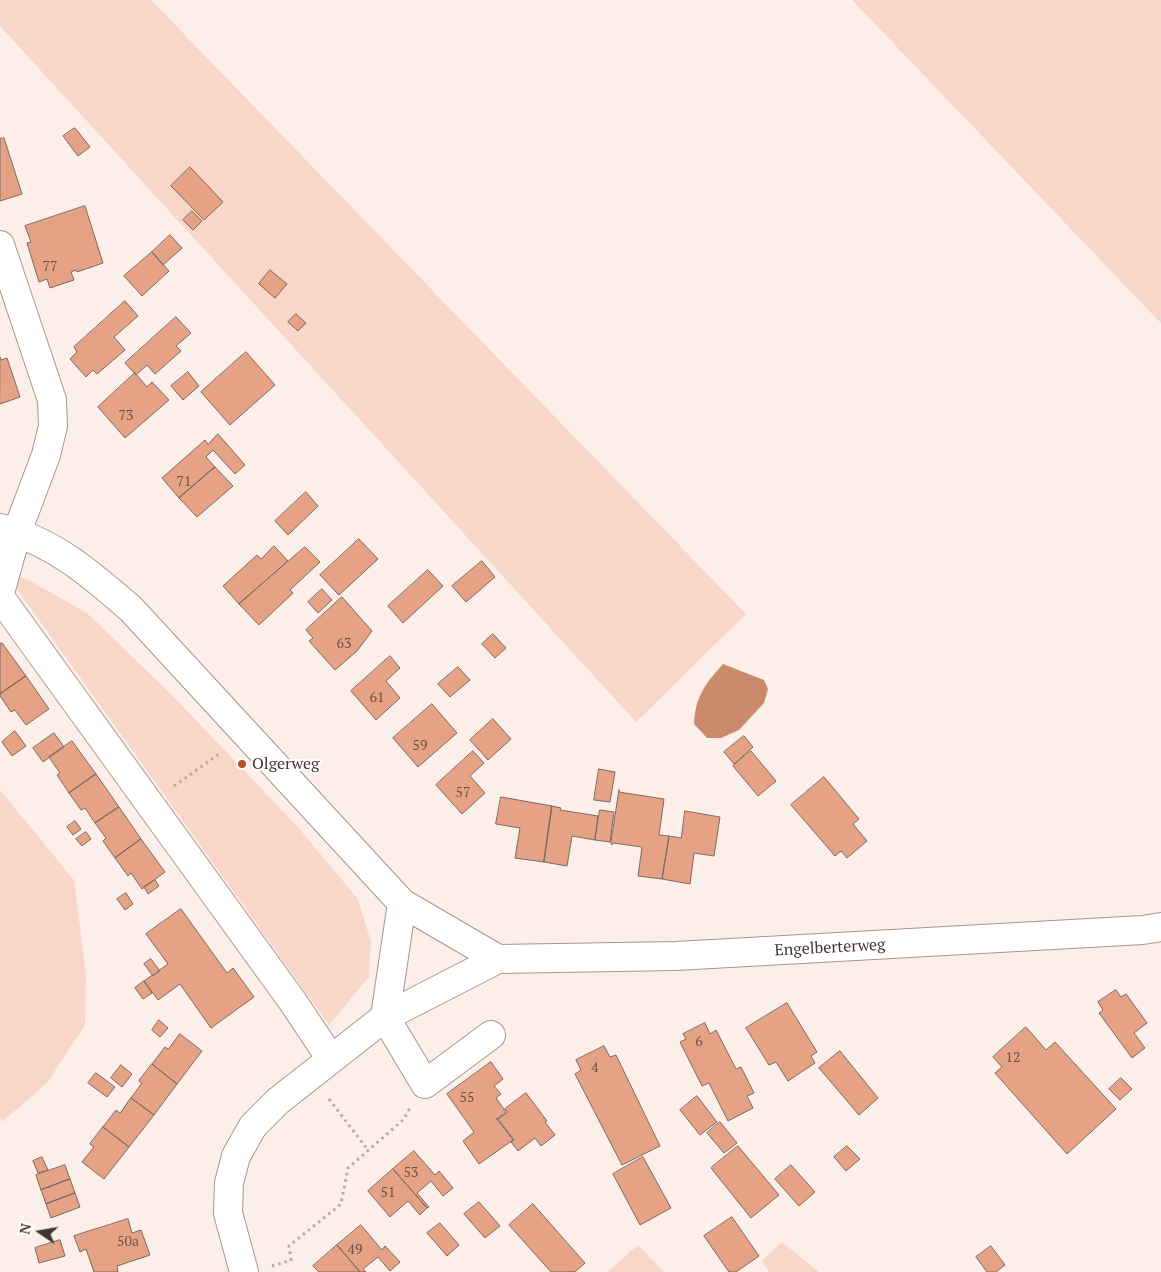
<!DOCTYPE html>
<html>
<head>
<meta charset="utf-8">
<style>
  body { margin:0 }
  #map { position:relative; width:1161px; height:1272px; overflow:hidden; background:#fcefea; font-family:"PT Serif",serif }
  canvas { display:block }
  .north { position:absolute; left:15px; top:1207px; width:50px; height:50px; -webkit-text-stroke:4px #fff; paint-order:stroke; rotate:282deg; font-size:14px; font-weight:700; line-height:20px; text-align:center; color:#403734 }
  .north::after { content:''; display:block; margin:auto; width:18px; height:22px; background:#403734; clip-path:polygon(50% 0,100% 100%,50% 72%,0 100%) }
</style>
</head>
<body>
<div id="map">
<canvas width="1161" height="1272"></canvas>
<div class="north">N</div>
</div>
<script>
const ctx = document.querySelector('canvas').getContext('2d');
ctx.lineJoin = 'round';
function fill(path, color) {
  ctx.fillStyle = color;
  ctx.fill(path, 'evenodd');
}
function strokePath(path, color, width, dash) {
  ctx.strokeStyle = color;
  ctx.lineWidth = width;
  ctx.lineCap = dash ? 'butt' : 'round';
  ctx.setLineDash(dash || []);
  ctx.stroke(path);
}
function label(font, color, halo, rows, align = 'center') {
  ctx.font = font + ' "PT Serif",serif';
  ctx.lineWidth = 4;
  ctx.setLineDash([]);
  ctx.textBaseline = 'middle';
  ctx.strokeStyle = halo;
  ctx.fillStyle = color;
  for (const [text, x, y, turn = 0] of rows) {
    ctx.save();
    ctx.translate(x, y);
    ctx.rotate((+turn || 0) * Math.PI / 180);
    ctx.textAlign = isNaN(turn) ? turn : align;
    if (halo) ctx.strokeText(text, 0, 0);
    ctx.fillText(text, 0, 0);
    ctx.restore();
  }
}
fill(new Path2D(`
  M 0,0 L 151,0 L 746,614 L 636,722 L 0,26 Z
  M 852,0 L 1161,0 L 1161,323 L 1151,313 Z
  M 9,575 L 27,579 L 87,613 L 172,695 L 297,826 L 358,899 L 371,942 L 369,977 L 329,1025 L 21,595 Z
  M 0,790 L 74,880 L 86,974 L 85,1025 L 47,1083 L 2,1122 L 0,1117 Z
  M 782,1242 L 819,1272 L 769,1272 L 762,1261 Z
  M 638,1245 L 664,1272 L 607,1272 Z`), '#f9d7c8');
fill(new Path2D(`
  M 723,664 L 764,680 L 768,689 L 764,703 L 739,730 L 721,738 L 707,738 L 694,724 C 695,697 705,684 723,664 Z`), '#cc8a6d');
const building = new Path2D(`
  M 75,128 L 90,147 L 78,156 L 63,136 Z
  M 4,138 L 22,194 L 0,201 L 0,139 Z
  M 190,167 L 223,202 L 204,220 L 171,186 Z
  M 85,206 L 103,263 L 77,272 L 76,270 L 71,272 L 74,280 L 50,288 L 47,279 L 39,282 L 27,243 L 31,242 L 25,226 Z
  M 192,211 L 202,221 L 193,230 L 183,220 Z
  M 170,235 L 182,248 L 163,265 L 152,252 Z
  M 152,252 L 169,271 L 142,296 L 124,276 Z
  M 270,270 L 287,284 L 275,298 L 259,284 Z
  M 125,301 L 138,316 L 114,337 L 125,350 L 97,374 L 93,370 L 86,377 L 70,359 L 77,352 L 74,347 Z
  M 296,314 L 306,323 L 298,331 L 288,322 Z
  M 176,317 L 191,333 L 176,346 L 181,351 L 155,374 L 147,365 L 136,375 L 125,363 Z
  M 246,352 L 275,385 L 230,425 L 201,392 Z
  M 0,357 L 1,360 L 7,358 L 20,397 L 0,404 Z
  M 188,372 L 199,386 L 183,400 L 171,386 Z
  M 135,373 L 147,387 L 152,382 L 169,400 L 125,438 L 98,407 Z
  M 218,434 L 245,465 L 235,474 L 213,450 L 206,457 L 215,467 L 179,498 L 162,478 L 205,440 L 208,444 Z
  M 215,467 L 233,486 L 197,517 L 179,498 Z
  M 306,492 L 318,506 L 288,535 L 275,521 Z
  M 359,539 L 378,559 L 339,595 L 320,575 Z
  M 274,546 L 288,561 L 239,604 L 223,586 L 257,555 L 261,559 Z
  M 305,547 L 320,562 L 290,590 L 293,593 L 259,625 L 239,604 Z
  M 482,561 L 495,577 L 466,602 L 452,586 Z
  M 428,570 L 443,586 L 403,623 L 388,606 Z
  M 322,589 L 332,600 L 318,613 L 308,602 Z
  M 342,597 L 372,631 L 357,651 L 335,670 L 309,641 L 313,638 L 306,630 Z
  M 493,634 L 506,648 L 495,658 L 482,644 Z
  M 2,643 L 26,676 L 0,694 L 0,644 Z
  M 390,656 L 400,668 L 386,681 L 400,698 L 376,720 L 351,691 Z
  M 458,667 L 470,680 L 450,697 L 438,684 Z
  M 26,676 L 49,709 L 26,725 L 15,710 L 11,712 L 0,696 L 0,694 Z
  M 432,704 L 457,733 L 418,767 L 393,738 Z
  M 493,719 L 511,739 L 488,760 L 470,740 Z
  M 15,731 L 26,746 L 12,756 L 2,742 Z
  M 54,733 L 64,747 L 43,762 L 33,748 Z
  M 744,736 L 753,747 L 734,764 L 724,752 Z
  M 72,741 L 96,774 L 69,793 L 57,775 L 60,773 L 49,757 Z
  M 473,751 L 484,763 L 470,776 L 485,793 L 462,814 L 436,785 Z
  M 751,751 L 776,781 L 758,796 L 733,766 Z
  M 599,769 L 615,772 L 610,802 L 594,800 Z
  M 96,774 L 119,807 L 95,823 L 85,808 L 81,810 L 69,793 Z
  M 824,777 L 859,819 L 853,824 L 867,841 L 847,858 L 841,851 L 835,856 L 791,805 Z
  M 619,790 L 619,792 L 664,799 L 659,835 L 669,836 L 662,879 L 638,876 L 642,847 L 613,843 L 612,845 L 611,844 Z
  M 501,797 L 552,806 L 544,862 L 515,858 L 520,828 L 496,824 Z
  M 552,806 L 561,808 L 560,810 L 598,816 L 595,840 L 572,836 L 567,866 L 544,862 Z
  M 119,807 L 141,839 L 115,858 L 103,841 L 106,838 L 95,823 Z
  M 600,810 L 614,812 L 610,842 L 595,840 Z
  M 685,811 L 720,817 L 714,856 L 694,853 L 690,884 L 662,879 L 669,836 L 681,838 Z
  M 75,821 L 81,829 L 73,835 L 67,827 Z
  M 86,832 L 91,839 L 82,846 L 76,839 Z
  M 141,839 L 165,872 L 142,889 L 131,873 L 128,876 L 115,858 Z
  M 155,880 L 159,886 L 148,894 L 144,887 Z
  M 126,893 L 133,904 L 125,910 L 117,899 Z
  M 181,909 L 227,973 L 233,968 L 254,997 L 211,1028 L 180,984 L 158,1000 L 144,981 L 168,964 L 146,934 Z
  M 151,959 L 160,971 L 153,976 L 144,964 Z
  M 144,981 L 152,993 L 143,999 L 135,988 Z
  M 1116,990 L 1121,997 L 1126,994 L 1147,1023 L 1134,1033 L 1145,1048 L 1132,1058 L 1099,1013 L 1103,1010 L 1098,1002 Z
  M 787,1003 L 817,1052 L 811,1056 L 815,1063 L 788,1081 L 776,1062 L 769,1065 L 746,1028 Z
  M 159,1020 L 168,1028 L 160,1037 L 152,1030 Z
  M 705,1023 L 710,1034 L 716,1030 L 736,1069 L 741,1067 L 754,1093 L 747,1096 L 753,1108 L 728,1121 L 709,1083 L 702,1086 L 680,1042 L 686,1039 L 683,1034 Z
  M 1026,1027 L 1046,1050 L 1055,1042 L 1116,1109 L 1067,1154 L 995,1073 L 1002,1067 L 993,1057 Z
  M 180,1034 L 202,1051 L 177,1084 L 152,1064 L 165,1047 L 168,1049 Z
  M 604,1046 L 610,1057 L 616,1055 L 660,1146 L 622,1165 L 575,1074 L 581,1070 L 576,1060 Z
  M 840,1051 L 878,1098 L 859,1115 L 819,1068 Z
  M 491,1062 L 503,1079 L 494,1086 L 501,1094 L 496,1098 L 506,1112 L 497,1119 L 496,1118 L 513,1140 L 479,1164 L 463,1141 L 474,1132 L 447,1094 Z
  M 152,1064 L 177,1084 L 154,1115 L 131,1098 L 142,1083 L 139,1081 Z
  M 121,1065 L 132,1074 L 122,1087 L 111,1078 Z
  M 96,1073 L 115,1087 L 107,1097 L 88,1083 Z
  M 1121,1078 L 1132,1089 L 1120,1100 L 1109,1089 Z
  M 526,1093 L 547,1121 L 545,1122 L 555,1135 L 541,1146 L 535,1138 L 518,1151 L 511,1142 L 514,1140 L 498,1119 L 508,1112 L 505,1109 Z
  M 697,1096 L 717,1122 L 700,1135 L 680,1110 Z
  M 131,1098 L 154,1115 L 129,1147 L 103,1127 L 116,1110 L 120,1113 Z
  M 720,1122 L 737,1143 L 724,1153 L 707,1133 Z
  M 103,1127 L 129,1147 L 104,1179 L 82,1162 L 94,1147 L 90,1144 Z
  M 738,1146 L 779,1195 L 751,1218 L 711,1168 Z
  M 847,1146 L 860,1159 L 846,1171 L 834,1157 Z
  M 414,1151 L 435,1175 L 439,1171 L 453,1188 L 443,1196 L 431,1181 L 417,1193 L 429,1207 L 427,1208 L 393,1169 Z
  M 42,1157 L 48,1170 L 38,1173 L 33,1161 Z
  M 643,1157 L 671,1208 L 640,1225 L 613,1174 Z
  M 65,1165 L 70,1179 L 41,1190 L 36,1175 Z
  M 791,1165 L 815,1192 L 799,1206 L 775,1179 Z
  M 393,1169 L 427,1208 L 420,1215 L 408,1201 L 390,1217 L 368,1191 Z
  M 70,1179 L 75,1193 L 46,1204 L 41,1190 Z
  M 75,1193 L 80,1207 L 51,1218 L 46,1204 Z
  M 479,1202 L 500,1226 L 485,1238 L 464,1214 Z
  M 533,1204 L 585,1263 L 575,1272 L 551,1272 L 509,1225 Z
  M 732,1217 L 759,1256 L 736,1272 L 729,1272 L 704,1236 Z
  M 128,1219 L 132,1233 L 141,1230 L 150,1255 L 117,1266 L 118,1272 L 94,1272 L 86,1249 L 80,1252 L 74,1236 Z
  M 440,1223 L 459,1245 L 447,1256 L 427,1233 Z
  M 361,1225 L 382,1250 L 385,1246 L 400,1262 L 390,1271 L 378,1257 L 363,1269 L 366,1272 L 360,1272 L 337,1245 Z
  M 60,1240 L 65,1256 L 39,1263 L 35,1248 Z
  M 337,1245 L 360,1272 L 319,1272 L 313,1266 Z
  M 991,1246 L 1005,1265 L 996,1272 L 987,1272 L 976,1257 Z`);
fill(building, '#e6a284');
strokePath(building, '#7b6961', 1);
const minor = new Path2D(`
  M 0,245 L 52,400 L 53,426 L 46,455 L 17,532 L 0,593
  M 0,528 C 52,540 92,575 131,609 L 402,903 L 498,959
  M 0,597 L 293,1002 L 331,1059
  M 385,1017 L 425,1084 L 491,1035
  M 385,1017 L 402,903
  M 244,1272 L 228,1213 L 229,1183 L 236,1156 L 253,1126 L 278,1101 L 385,1017 L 498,959 L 676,956 L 1143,930 L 1161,927`);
strokePath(minor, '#a9968d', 30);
strokePath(new Path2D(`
  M 174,786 L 222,752
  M 329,1099 L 368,1150
  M 272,1266 L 291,1260 L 289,1246 L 341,1204 L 348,1168 L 403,1120 L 410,1108`), '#b7aba7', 3, [2.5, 4]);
strokePath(minor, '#fff', 28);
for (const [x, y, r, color] of [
  [242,764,5,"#b7541f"]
]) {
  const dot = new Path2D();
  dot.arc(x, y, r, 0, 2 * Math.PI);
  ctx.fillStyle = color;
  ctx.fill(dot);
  strokePath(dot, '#fff', 2);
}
label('14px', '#6a5248', null, [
  ["77",50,267],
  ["73",126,416],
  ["71",184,482],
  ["63",344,644],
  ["61",377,698],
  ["59",420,746],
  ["57",463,793],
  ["6",699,1042],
  ["12",1013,1058],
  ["4",595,1068],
  ["55",467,1098],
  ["53",411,1173],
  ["51",388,1193],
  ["50a",128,1242],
  ["49",355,1250]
]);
label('16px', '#403734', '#fff', [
  ["Olgerweg",252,764]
], 'left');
label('16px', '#403734', '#fff', [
  ["Engelberterweg",830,948,-3]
]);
</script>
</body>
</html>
